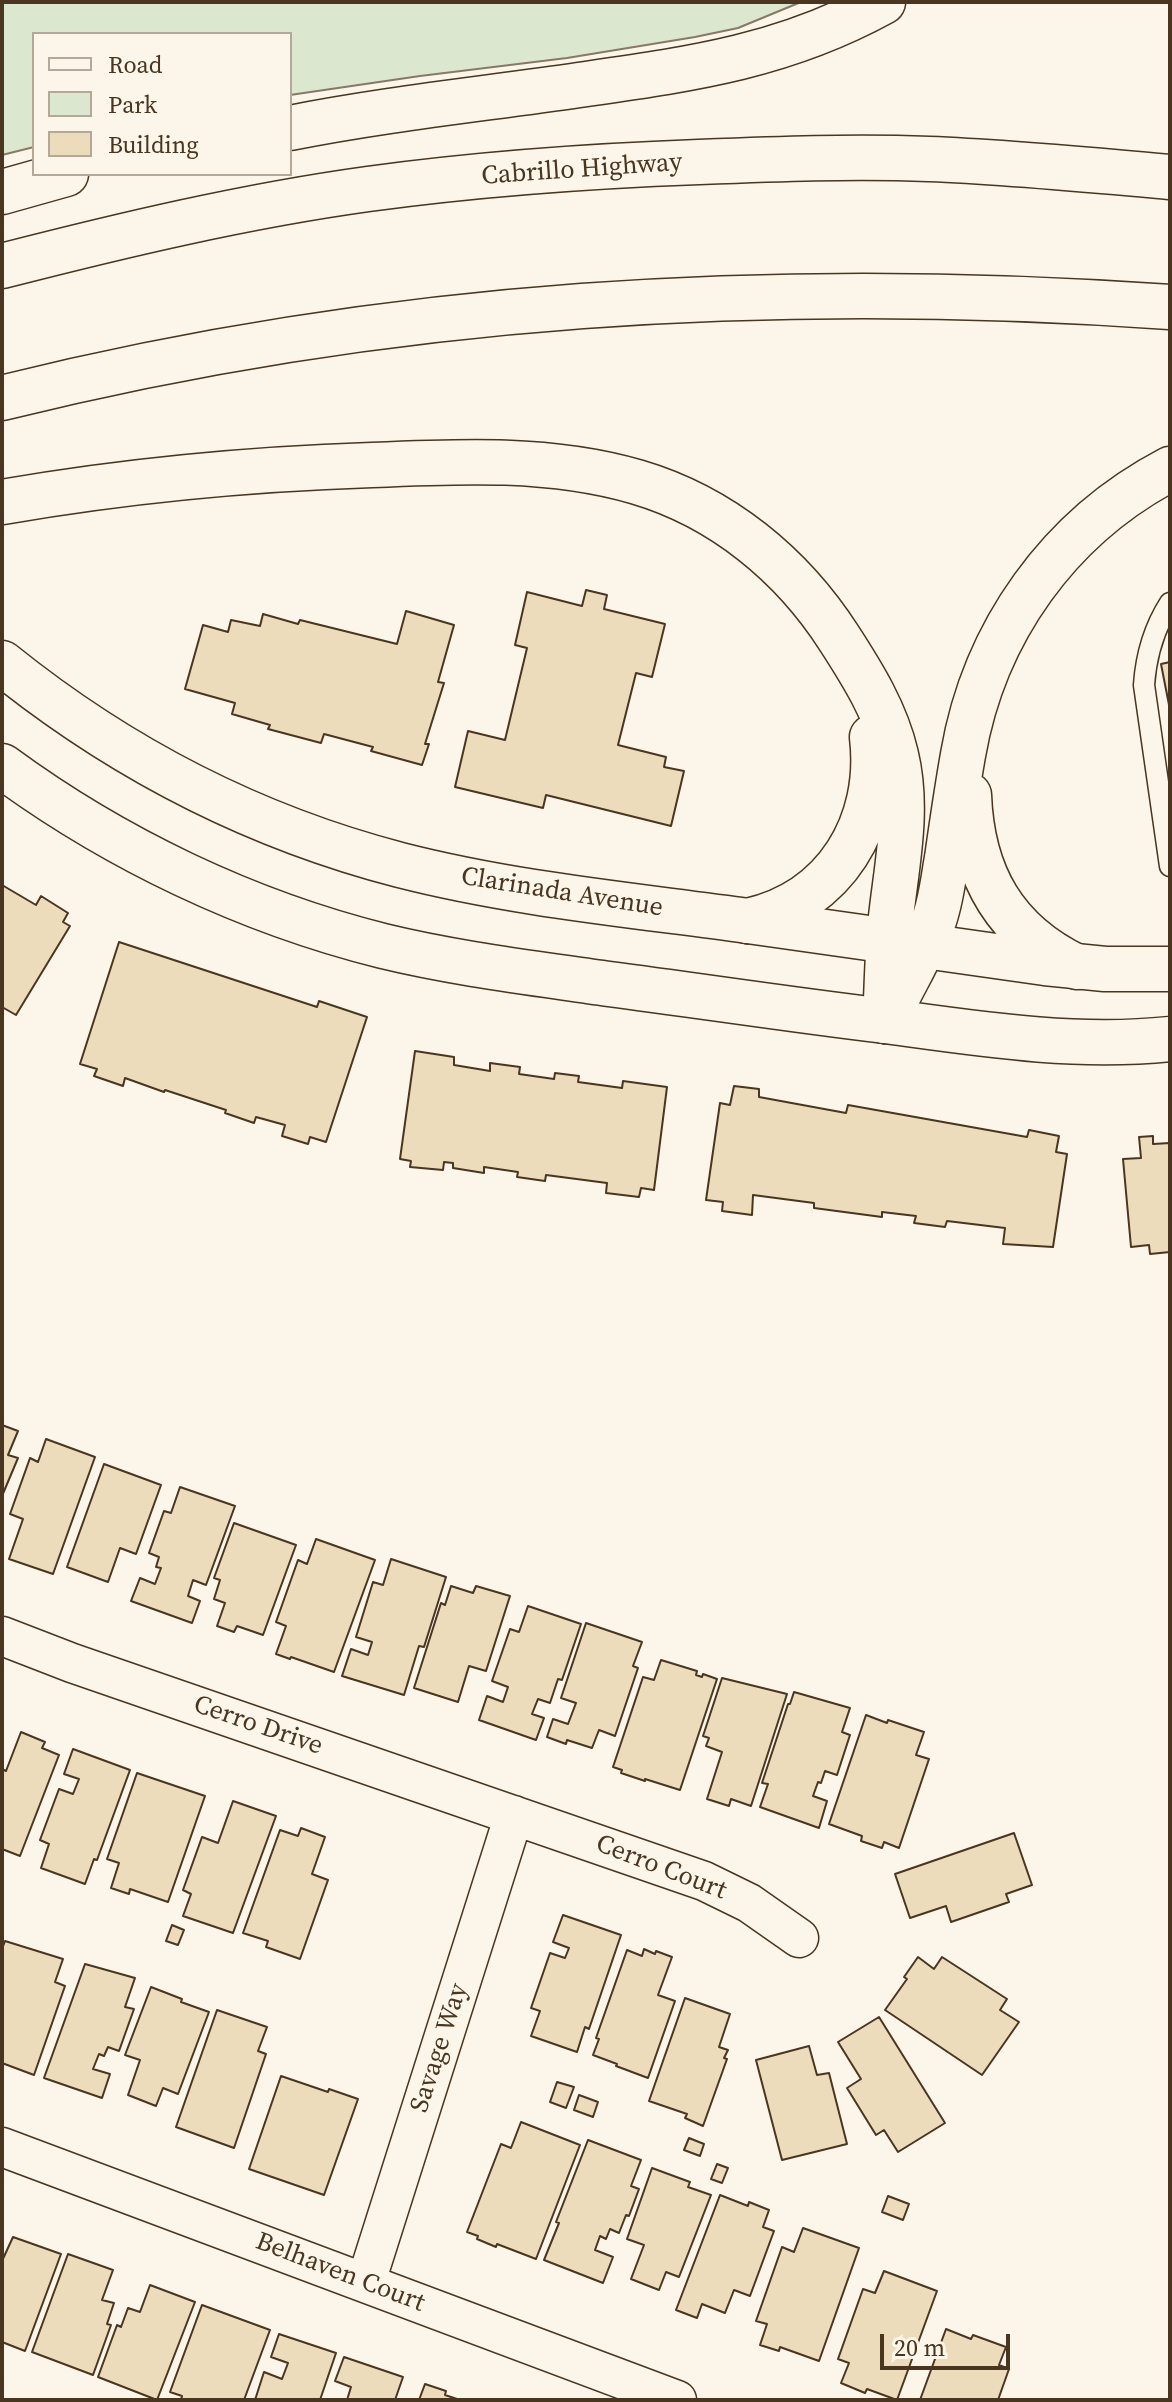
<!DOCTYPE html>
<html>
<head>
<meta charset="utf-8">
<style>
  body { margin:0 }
  #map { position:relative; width:1172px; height:2402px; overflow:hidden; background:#fbf6e9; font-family:"Source Serif 4",serif }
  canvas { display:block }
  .frame { position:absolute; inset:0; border:4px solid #4a3520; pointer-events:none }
  .legend { position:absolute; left:32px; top:32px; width:260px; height:144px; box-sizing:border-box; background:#fbf6e9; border:2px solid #b4a999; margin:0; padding:10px 14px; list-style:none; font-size:24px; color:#4a3520 }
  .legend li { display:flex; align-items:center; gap:16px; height:40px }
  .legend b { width:40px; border:2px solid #b4a999 }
  .scale { position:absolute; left:880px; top:2334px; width:130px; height:36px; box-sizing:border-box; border:4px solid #4a3520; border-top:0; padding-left:10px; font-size:24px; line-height:28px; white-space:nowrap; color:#4a3520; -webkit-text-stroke:6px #fbf6e9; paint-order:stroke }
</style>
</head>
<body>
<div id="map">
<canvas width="1172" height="2402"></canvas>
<div class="frame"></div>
<ul class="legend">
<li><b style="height:10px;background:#fbf6e9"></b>Road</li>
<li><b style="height:22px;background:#dce7d0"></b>Park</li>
<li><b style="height:22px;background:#ecdcbc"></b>Building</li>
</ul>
<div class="scale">20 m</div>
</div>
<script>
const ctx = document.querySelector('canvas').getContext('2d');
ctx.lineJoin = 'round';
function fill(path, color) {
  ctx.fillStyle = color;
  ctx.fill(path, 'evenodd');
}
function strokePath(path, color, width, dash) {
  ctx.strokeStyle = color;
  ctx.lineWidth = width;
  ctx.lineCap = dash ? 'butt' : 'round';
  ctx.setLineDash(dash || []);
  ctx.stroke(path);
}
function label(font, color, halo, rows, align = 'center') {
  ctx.font = font + ' "Source Serif 4",serif';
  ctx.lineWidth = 6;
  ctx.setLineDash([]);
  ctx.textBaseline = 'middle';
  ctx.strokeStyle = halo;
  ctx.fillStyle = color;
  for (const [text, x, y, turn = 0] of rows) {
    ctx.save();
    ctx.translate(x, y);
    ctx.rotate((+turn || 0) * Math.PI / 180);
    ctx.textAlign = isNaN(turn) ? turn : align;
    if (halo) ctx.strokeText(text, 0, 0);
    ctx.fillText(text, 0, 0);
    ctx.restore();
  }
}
const green = new Path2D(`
  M 2,2 L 801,2 L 738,28 L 695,37 L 567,58 L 420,76 L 290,95 L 290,34 L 34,34 L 34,147 L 2,155 Z`);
fill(green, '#dce7d0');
strokePath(green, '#887966', 2);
const building = new Path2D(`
  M 586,590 L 607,595 L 604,609 L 665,624 L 652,677 L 636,673 L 618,745 L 666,757 L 664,767 L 684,771 L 671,826 L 546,795 L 543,808 L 455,787 L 468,731 L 505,740 L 527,648 L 515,645 L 527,592 L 582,606 Z
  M 406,611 L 454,625 L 438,682 L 444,683 L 425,744 L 429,744 L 422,765 L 371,751 L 373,747 L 324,734 L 321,743 L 268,729 L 270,725 L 232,714 L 235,703 L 185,689 L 203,625 L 228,632 L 231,620 L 260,626 L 263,614 L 298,624 L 300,620 L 397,644 Z
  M 1170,662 L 1170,710 L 1161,664 Z
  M 2,885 L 36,905 L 41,896 L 68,913 L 63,922 L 70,926 L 16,1015 L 2,1007 Z
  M 119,942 L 317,1007 L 319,1001 L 367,1017 L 326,1142 L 310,1137 L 308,1144 L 282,1136 L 285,1125 L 256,1117 L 254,1123 L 225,1113 L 226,1110 L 165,1090 L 164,1092 L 125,1078 L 123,1086 L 94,1076 L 97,1069 L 80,1064 Z
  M 415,1051 L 454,1057 L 454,1065 L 490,1071 L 490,1063 L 520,1067 L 519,1074 L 554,1079 L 555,1073 L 579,1076 L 578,1082 L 622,1088 L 623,1081 L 667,1087 L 654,1190 L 641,1188 L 639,1197 L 606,1193 L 607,1183 L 546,1175 L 545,1181 L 517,1177 L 518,1172 L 484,1167 L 484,1173 L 453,1168 L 453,1163 L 444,1162 L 443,1170 L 410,1167 L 411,1161 L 400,1159 Z
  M 734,1086 L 759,1089 L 759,1097 L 846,1113 L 848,1105 L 1027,1137 L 1029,1130 L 1059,1136 L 1056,1152 L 1067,1154 L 1053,1247 L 1003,1244 L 1005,1228 L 947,1221 L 945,1227 L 914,1223 L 916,1216 L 882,1212 L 882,1217 L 814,1208 L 814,1203 L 753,1195 L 752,1215 L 722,1211 L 723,1202 L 706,1200 L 720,1103 L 730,1105 Z
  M 1153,1136 L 1153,1144 L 1170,1143 L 1170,1252 L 1150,1254 L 1149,1245 L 1131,1247 L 1123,1159 L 1141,1158 L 1139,1137 Z
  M 2,1425 L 18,1431 L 8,1455 L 18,1458 L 2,1496 Z
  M 46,1439 L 95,1457 L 53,1574 L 9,1559 L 23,1519 L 10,1514 L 30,1458 L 38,1462 Z
  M 104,1464 L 161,1485 L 136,1554 L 120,1548 L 108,1582 L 67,1567 Z
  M 180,1487 L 235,1506 L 206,1585 L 193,1580 L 188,1596 L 200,1601 L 192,1623 L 131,1601 L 140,1578 L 155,1584 L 161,1568 L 156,1567 L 159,1557 L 149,1553 L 164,1511 L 171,1513 Z
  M 234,1523 L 296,1545 L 263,1635 L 237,1626 L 234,1632 L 217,1626 L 225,1603 L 214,1599 L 220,1580 L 214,1578 Z
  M 316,1539 L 375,1560 L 334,1672 L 291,1657 L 290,1659 L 276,1654 L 286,1626 L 276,1622 L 298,1560 L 307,1564 Z
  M 391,1559 L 446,1577 L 424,1647 L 419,1646 L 404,1695 L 342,1676 L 351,1649 L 368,1655 L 372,1642 L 356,1637 L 373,1582 L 383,1585 Z
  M 451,1586 L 473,1593 L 476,1586 L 510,1596 L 486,1671 L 469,1666 L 458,1702 L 414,1688 L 441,1603 L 445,1605 Z
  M 528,1606 L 581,1624 L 562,1680 L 558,1679 L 550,1703 L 538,1699 L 532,1714 L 544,1718 L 536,1740 L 479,1720 L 487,1696 L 503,1702 L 508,1687 L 492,1681 L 510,1629 L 519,1632 Z
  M 586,1623 L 642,1642 L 633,1666 L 638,1668 L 615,1736 L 599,1730 L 592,1748 L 567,1740 L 566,1744 L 547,1737 L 553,1719 L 568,1724 L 576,1703 L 561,1698 Z
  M 661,1660 L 697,1671 L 696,1675 L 702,1677 L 703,1674 L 717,1679 L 680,1790 L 645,1779 L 645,1781 L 621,1773 L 622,1770 L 613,1767 L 643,1677 L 654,1680 Z
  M 722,1678 L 787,1694 L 751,1806 L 731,1799 L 729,1806 L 707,1799 L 722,1752 L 706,1746 L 709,1738 L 703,1736 Z
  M 794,1692 L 850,1708 L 842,1732 L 850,1735 L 837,1775 L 825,1771 L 821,1783 L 818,1782 L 813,1796 L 827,1801 L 819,1828 L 760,1807 L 768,1784 L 762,1783 L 788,1704 L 790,1704 Z
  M 866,1715 L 887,1723 L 888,1720 L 924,1732 L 916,1755 L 929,1759 L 899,1848 L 884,1842 L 882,1848 L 861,1841 L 862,1836 L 829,1824 Z
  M 21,1732 L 45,1742 L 42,1748 L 59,1755 L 20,1856 L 2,1849 L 2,1769 L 6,1771 Z
  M 73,1749 L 130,1770 L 97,1860 L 94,1859 L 85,1884 L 41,1868 L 49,1844 L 40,1840 L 59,1789 L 73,1794 L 79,1779 L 64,1774 Z
  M 137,1773 L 205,1796 L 168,1902 L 130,1889 L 129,1894 L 111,1888 L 119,1863 L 107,1859 Z
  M 233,1801 L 276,1816 L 233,1933 L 183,1916 L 191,1894 L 183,1890 L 202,1837 L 218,1843 Z
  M 301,1828 L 325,1837 L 312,1874 L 328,1880 L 300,1959 L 266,1947 L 268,1941 L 243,1933 L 280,1830 L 298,1836 Z
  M 1014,1833 L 1032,1885 L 1006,1894 L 1009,1902 L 951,1922 L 946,1906 L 910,1918 L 895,1874 Z
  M 563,1915 L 621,1935 L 589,2029 L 585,2027 L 577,2052 L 531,2036 L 540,2011 L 531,2008 L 550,1953 L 565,1958 L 569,1948 L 553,1942 Z
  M 172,1925 L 184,1930 L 178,1945 L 166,1941 Z
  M 5,1941 L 63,1959 L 55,1982 L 65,1986 L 34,2075 L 2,2063 L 2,1949 Z
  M 644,1949 L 655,1954 L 656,1951 L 672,1957 L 658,1995 L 675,2001 L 648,2078 L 616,2066 L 617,2064 L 593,2055 L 599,2039 L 596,2038 L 627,1950 L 642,1956 Z
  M 918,1957 L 934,1969 L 942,1957 L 1007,1999 L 1000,2010 L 1019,2022 L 982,2075 L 885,2010 L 907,1979 L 904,1977 Z
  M 85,1964 L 135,1978 L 125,2007 L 134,2009 L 119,2051 L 108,2047 L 104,2056 L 99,2054 L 93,2069 L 110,2074 L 102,2098 L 44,2078 Z
  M 151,1987 L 182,1999 L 181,2002 L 209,2012 L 178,2094 L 163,2088 L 156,2106 L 128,2095 L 140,2060 L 125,2055 Z
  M 685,1998 L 730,2014 L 719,2047 L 728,2050 L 724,2058 L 727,2059 L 703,2126 L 685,2118 L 687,2114 L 649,2101 Z
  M 217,2010 L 267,2027 L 258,2051 L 266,2054 L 234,2148 L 176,2127 Z
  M 879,2017 L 945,2123 L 898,2152 L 884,2130 L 876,2135 L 847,2088 L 861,2079 L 838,2042 Z
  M 809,2046 L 817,2075 L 829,2073 L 847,2144 L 782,2160 L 756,2060 Z
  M 281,2076 L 328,2092 L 329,2089 L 358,2099 L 324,2195 L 249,2169 Z
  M 557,2082 L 574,2087 L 566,2108 L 550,2102 Z
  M 579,2095 L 598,2102 L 593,2117 L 574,2110 Z
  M 521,2122 L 580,2145 L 536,2259 L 497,2244 L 496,2247 L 477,2239 L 478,2236 L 467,2232 L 501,2144 L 511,2148 Z
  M 689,2138 L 704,2144 L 700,2156 L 684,2150 Z
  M 588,2140 L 641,2160 L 631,2186 L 639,2189 L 629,2216 L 626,2215 L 619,2233 L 610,2229 L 606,2239 L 600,2236 L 595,2250 L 613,2257 L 603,2283 L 544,2260 L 559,2223 L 556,2222 Z
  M 717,2164 L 728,2168 L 722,2183 L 711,2179 Z
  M 652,2168 L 690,2182 L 688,2187 L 711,2195 L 679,2277 L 666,2272 L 659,2290 L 631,2279 L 644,2245 L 627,2239 Z
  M 720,2195 L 748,2206 L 749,2202 L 769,2210 L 763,2227 L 774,2231 L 750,2296 L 734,2290 L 725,2313 L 702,2304 L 697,2318 L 676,2310 Z
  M 888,2196 L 909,2204 L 903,2220 L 882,2212 Z
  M 803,2228 L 859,2248 L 819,2361 L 780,2347 L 779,2351 L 760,2345 L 767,2324 L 756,2321 L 782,2247 L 794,2252 Z
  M 13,2237 L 61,2254 L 25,2351 L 2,2342 L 2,2261 Z
  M 68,2254 L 113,2270 L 102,2300 L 114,2303 L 107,2324 L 111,2325 L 93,2375 L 32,2352 Z
  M 884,2271 L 937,2291 L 897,2400 L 867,2389 L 865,2393 L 841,2383 L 849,2363 L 838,2359 L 863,2289 L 875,2293 Z
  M 150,2285 L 195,2302 L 157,2400 L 98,2377 L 117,2325 L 121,2327 L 128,2308 L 140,2312 Z
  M 202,2305 L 270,2330 L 244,2400 L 181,2400 L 182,2396 L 170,2392 Z
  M 946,2329 L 971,2339 L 973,2335 L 1006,2347 L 999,2365 L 1009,2369 L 998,2400 L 920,2400 Z
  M 279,2334 L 336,2353 L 320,2400 L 255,2400 L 264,2372 L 282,2379 L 288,2363 L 271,2357 Z
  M 344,2357 L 403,2377 L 395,2400 L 347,2400 L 351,2387 L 335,2381 Z
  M 425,2384 L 446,2391 L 445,2395 L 460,2400 L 419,2400 Z`);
fill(building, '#ecdcbc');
strokePath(building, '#4a3520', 2);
const service = new Path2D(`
  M 1170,603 C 1154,628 1146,656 1144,685 L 1170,866`);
const minor = new Path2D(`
  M 2,1636 L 72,1663 L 704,1881 L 749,1903 L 799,1938
  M 2,2147 L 677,2400
  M 366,2282 L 514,1815`);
const tertiary = new Path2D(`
  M 748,921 L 1045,963 L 1105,969 L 1170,969
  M 885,1021 C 980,1034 1074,1049 1170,1039`);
const secondary = new Path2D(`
  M 2,663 C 120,758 254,827 400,865 C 513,894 632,905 748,921
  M 2,766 C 115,849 247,912 383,946 C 457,964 534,973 609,984 C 701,996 793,1010 885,1021`);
const motorway = new Path2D(`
  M 290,128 C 386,109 483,99 579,85 C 691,69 783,57 883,2
  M 2,192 L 66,174
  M 2,266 C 123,235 245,206 368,189 C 478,174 589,166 699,162 C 776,159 853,156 929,159 C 1009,162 1090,170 1170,177
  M 2,398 C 387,302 775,279 1170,307
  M 2,502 C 124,481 248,469 372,465 C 460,461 552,457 637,482 C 722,507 792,565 839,638 C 863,675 886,712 896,755 C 909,809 897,863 891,917 C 887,951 887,986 885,1021
  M 969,795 C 972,874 1004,932 1077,967
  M 748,921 C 836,901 882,823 872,737
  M 893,1006 C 906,979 923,952 933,923 C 941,902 943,880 947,858 C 952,823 957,789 963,755 C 984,632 1059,527 1170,469`);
strokePath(service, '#4a3520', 23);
strokePath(minor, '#4a3520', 41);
strokePath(tertiary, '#4a3520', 47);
strokePath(secondary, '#4a3520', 47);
strokePath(motorway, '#4a3520', 47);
strokePath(service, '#fbf6e9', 20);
strokePath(minor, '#fbf6e9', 38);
strokePath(tertiary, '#fbf6e9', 44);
strokePath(secondary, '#fbf6e9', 44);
strokePath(motorway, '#fbf6e9', 44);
label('26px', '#4a3520', '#fbf6e9', [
  ["Cabrillo Highway",582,170,-4],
  ["Clarinada Avenue",562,893,9],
  ["Cerro Drive",258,1726,19],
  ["Cerro Court",661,1868,21],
  ["Savage Way",440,2048,-72],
  ["Belhaven Court",340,2273,21]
]);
</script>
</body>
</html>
